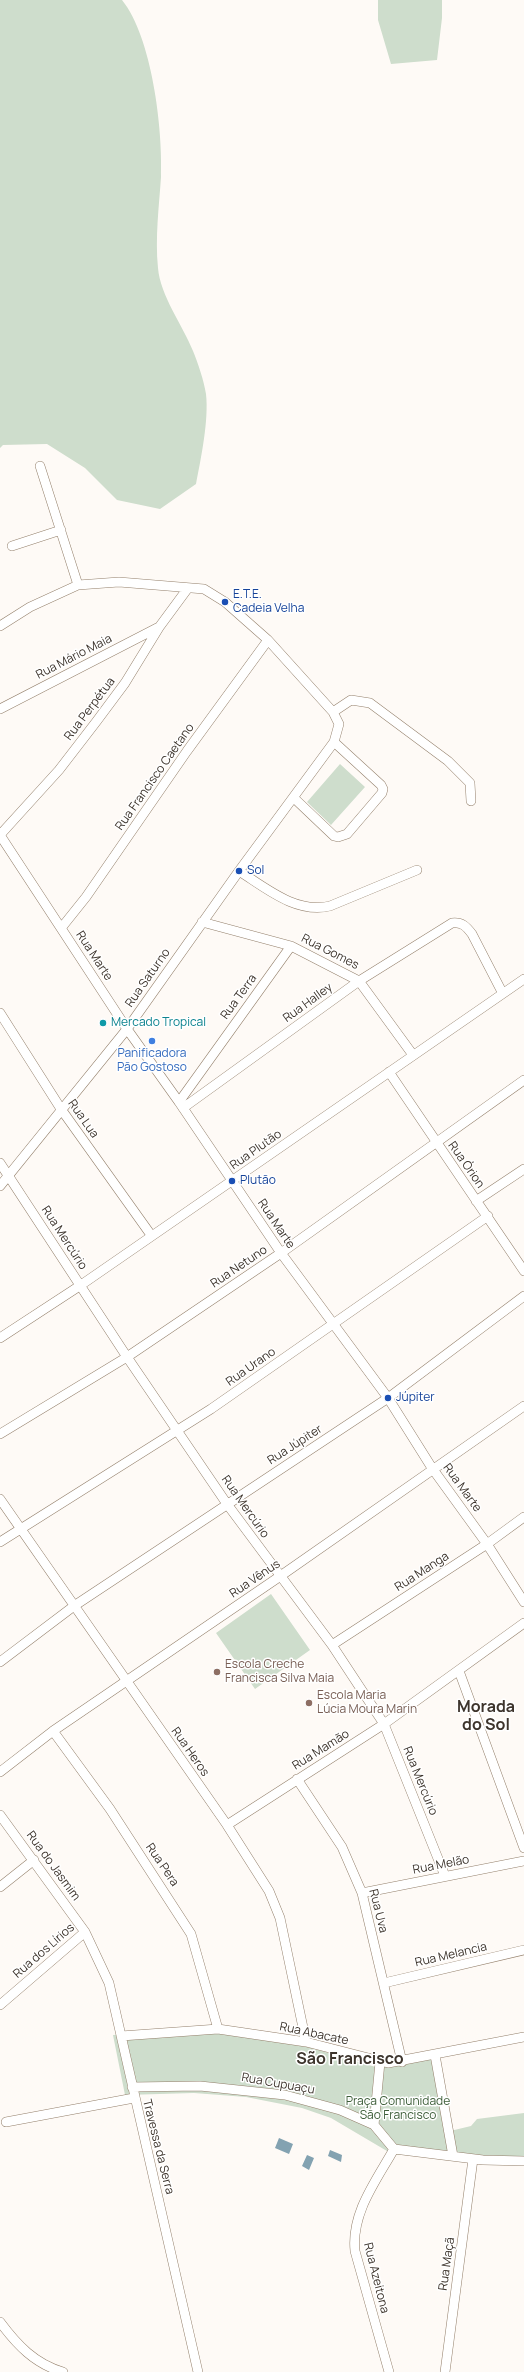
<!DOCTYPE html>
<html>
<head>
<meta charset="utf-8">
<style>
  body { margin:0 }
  canvas { display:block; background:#fefaf6 }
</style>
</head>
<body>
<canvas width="524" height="2372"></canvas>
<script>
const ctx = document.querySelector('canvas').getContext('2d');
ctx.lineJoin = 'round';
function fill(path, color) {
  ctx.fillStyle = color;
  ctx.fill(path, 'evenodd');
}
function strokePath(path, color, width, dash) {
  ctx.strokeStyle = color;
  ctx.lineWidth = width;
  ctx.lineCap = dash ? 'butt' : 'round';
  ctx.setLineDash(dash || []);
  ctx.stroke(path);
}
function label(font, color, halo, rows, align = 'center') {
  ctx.font = font + ' Manrope,sans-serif';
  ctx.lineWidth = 3;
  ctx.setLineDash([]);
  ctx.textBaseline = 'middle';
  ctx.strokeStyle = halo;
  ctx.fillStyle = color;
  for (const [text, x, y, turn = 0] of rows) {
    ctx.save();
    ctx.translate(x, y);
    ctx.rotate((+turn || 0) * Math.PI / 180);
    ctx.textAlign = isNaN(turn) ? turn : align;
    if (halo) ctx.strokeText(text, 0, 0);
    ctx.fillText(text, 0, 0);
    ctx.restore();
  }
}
fill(new Path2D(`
  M 0,0 L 122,0 C 152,37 163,129 161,177 C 159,207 155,237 158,268 C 160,295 183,326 193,351 C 198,363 204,381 206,394 C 209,420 201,458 196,484 L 160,509 L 117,500 L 85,468 L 47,444 L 3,445 L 0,448 Z
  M 378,0 L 442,0 L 442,18 L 437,60 L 391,64 L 378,20 Z
  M 340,764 L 365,787 L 331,825 L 307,802 Z
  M 271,1594 L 310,1650 L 255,1689 L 216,1633 Z
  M 209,2032 L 308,2047 L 379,2068 L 432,2059 L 446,2132 L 471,2126 L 477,2119 L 524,2113 L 524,2165 L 392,2154 L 331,2118 L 302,2108 L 246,2097 L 194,2093 L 125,2095 L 113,2035 Z`), '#ceddcc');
fill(new Path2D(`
  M 279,2138 L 293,2144 L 289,2154 L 275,2148 Z
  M 330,2150 L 342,2155 L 341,2162 L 328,2156 Z
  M 307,2155 L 314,2158 L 309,2170 L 302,2166 Z`), '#83a2b1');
const minor = new Path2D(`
  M 40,466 L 78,585
  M 12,546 L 61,530
  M 0,626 L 30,607 L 78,585 L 119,582 L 204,589 L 225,602 L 268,640 L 333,712 L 339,724 L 334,742 L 239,871 L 127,1029 L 0,1186
  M 0,709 L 159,627
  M 333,712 L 351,700 L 370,703 L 448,761 L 470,783 L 471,801
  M 294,798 L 334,836 L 338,837 L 347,834 L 382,793 L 383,789 L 381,785 L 334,742
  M 0,835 L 127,1029 L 179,1102 L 281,1253 L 388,1398 L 432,1468 L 487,1544 L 524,1602
  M 0,835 L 59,770 L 96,722 L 125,683 L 160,626 L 188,588
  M 239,871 C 266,888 296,914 330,906 L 417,870
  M 202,922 L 291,946 L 359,981 L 413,1055
  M 62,927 L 86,897 L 187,751 L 268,640
  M 0,1013 L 61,1109 L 151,1235
  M 389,1072 L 524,1271
  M 179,1102 L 291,946
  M 183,1108 L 359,981 L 452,923 C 462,922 466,926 472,934 L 502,992
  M 0,1163 L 127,1357 L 227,1504 L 332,1645 L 384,1724 L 445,1876
  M 476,1201 L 524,1169
  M 0,1338 L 81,1285 L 524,979
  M 0,1434 L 127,1357 L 281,1253 L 524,1080
  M 0,1499 L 227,1825 L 269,1891 L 280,1918 L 306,2042
  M 0,1542 L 211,1409 L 488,1216
  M 332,1645 L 487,1544 L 524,1517
  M 0,1662 L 74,1606 L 388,1398 L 524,1296
  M 459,1671 L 524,1848
  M 53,1731 L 110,1809 L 191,1934 L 218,2029
  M 0,1772 L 53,1731 L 279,1577 L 524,1406
  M 297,1779 L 342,1847 L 362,1893 L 402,2062
  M 0,1815 L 85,1932 L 109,1983 L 198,2372
  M 227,1825 L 384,1724 L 524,1623
  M 0,1887 L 34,1860
  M 362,1893 L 524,1861
  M 384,1983 L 524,1950
  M 0,2005 L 85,1932
  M 121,2036 L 218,2029 L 306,2042 L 388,2063 L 524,2037
  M 435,2055 L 453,2156
  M 132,2087 L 200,2086 L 285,2095 L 340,2110 L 374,2125 L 394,2149 L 483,2160 L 524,2161
  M 6,2122 L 134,2098
  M 374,2125 L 380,2062
  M 0,2322 C 17,2345 35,2364 63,2372
  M 389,2372 L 355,2251 C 351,2213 376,2181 394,2149
  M 445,2372 L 473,2159`);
strokePath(minor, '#94806c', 10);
strokePath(minor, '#fff', 9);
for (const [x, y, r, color] of [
  [225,602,4,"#1a4fb4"],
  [239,871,4,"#1a4fb4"],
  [103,1023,4,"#0f9aa8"],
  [152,1041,4,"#3f7fe0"],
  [232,1181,4,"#1a4fb4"],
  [388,1398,4,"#1a4fb4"],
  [217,1672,4,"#8d6e63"],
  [309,1703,4,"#8d6e63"]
]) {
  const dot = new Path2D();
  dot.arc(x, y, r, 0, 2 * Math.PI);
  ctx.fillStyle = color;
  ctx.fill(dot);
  strokePath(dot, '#fff', 1.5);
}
label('12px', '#164399', '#fff', [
  ["E.T.E.",233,595],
  ["Cadeia Velha",233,609],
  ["Sol",247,871],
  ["Plutão",240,1181],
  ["Júpiter",396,1398]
], 'left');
label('12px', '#3d342c', '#fff', [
  ["Rua Mário Maia",74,657,-27],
  ["Rua Perpétua",90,709,-53],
  ["Rua Francisco Caetano",155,777,-55],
  ["Rua Gomes",330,952,27],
  ["Rua Marte",94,956,57],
  ["Rua Saturno",148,978,-55],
  ["Rua Terra",239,997,-54],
  ["Rua Halley",308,1003,-36],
  ["Rua Lua",83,1119,55],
  ["Rua Plutão",256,1150,-35],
  ["Rua Órion",466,1165,55],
  ["Rua Marte",276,1224,56],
  ["Rua Mercúrio",64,1238,57],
  ["Rua Netuno",239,1267,-34],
  ["Rua Urano",251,1367,-35],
  ["Rua Júpiter",295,1445,-33],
  ["Rua Marte",462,1488,54],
  ["Rua Mercúrio",245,1507,55],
  ["Rua Manga",422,1572,-33],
  ["Rua Vênus",255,1579,-34],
  ["Rua Mamão",321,1750,-32],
  ["Rua Heros",190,1752,55],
  ["Rua Mercúrio",420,1781,68],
  ["Rua Pera",162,1865,56],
  ["Rua Melão",441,1865,-11],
  ["Rua do Jasmim",53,1866,54],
  ["Rua Uva",378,1911,76],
  ["Rua dos Lírios",44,1951,-41],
  ["Rua Melancia",451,1955,-13],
  ["Rua Abacate",314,2034,12],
  ["Rua Cupuaçu",278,2084,10],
  ["Travessa da Serra",158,2147,76],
  ["Rua Maçã",447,2264,-82],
  ["Rua Azeitona",376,2278,76]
]);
label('12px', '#0d838f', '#fff', [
  ["Mercado Tropical",111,1023]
], 'left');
label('12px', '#366cbe', '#fff', [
  ["Panificadora",152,1054],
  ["Pão Gostoso",152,1068]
]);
label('12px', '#785e54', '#fff', [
  ["Escola Creche",225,1665],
  ["Francisca Silva Maia",225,1679],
  ["Escola Maria",317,1696],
  ["Lúcia Moura Marin",317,1710]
], 'left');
label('12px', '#3d5e39', '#fff', [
  ["Praça Comunidade",398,2102],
  ["São Francisco",398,2116]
]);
label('bold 16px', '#3d342c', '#fff', [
  ["Morada",486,1708],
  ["do Sol",486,1726],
  ["São Francisco",350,2060]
]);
</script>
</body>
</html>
